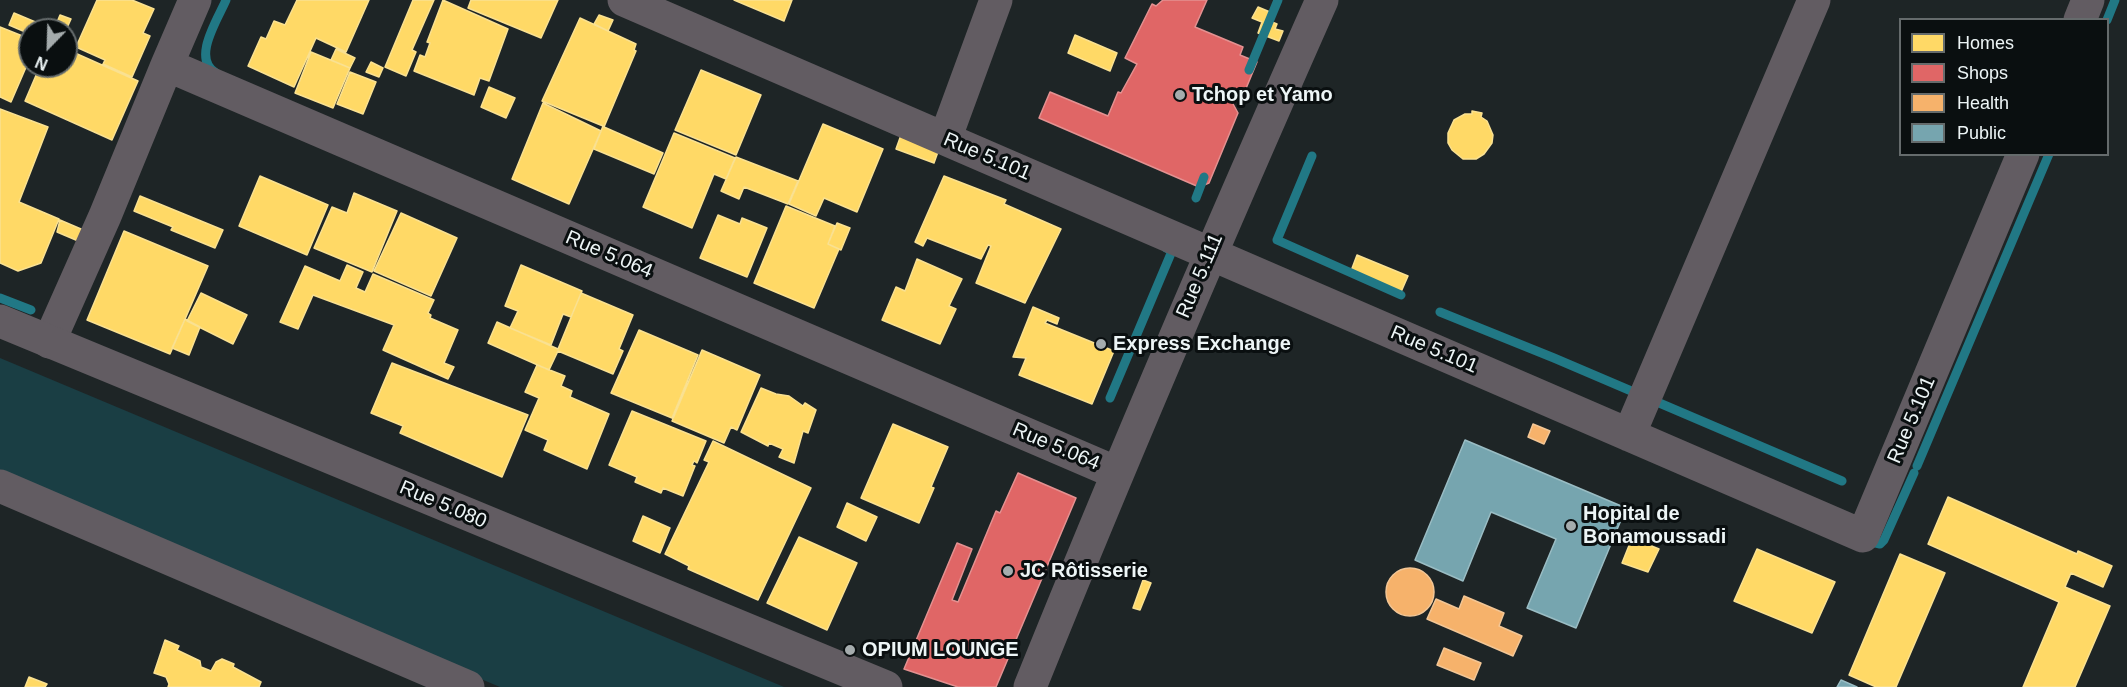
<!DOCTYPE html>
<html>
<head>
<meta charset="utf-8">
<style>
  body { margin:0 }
  #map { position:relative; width:2127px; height:687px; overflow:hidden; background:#1e2526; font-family:Helvetica,sans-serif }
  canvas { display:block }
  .legend { position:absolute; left:1899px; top:18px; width:210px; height:138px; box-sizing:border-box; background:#0a0f10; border:2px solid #656b6c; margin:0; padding:8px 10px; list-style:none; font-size:18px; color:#edf5f6 }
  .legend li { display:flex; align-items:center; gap:12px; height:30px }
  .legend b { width:30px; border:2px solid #656b6c }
  .north { position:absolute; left:18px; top:18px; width:60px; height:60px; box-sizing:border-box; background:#0a0f10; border:2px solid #656b6c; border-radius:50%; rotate:203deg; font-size:16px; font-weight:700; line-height:24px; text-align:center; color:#edf5f6 }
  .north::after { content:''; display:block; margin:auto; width:21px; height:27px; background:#a5acad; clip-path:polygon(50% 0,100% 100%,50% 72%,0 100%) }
</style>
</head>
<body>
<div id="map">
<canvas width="2127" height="687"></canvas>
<ul class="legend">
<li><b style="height:16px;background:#ffd966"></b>Homes</li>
<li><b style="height:16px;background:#e06666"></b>Shops</li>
<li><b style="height:16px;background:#f6b26b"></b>Health</li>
<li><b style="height:16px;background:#76a5af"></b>Public</li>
</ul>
<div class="north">N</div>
</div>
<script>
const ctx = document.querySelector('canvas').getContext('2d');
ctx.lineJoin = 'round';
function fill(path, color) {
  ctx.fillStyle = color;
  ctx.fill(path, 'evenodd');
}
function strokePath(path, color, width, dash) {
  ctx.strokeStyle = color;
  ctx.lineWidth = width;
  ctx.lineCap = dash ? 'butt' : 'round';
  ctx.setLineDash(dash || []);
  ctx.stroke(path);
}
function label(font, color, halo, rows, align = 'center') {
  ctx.font = font + ' Helvetica,sans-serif';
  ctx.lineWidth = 6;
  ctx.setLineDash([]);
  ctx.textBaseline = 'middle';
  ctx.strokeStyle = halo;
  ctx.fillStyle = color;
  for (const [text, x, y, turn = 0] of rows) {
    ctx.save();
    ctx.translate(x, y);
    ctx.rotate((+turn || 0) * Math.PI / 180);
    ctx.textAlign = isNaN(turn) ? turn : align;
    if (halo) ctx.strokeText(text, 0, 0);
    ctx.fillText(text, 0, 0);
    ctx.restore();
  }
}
fill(new Path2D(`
  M 0,358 L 784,687 L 500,687 L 0,477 Z`), '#1a3e44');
const homes = new Path2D(`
  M 97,0 L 132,0 L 154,9 L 143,33 L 150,36 L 132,77 L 103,64 L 105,60 L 76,47 Z
  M 297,0 L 369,0 L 346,52 L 316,38 L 294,87 L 248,66 L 261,37 L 266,39 L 274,21 L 285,25 Z
  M 413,0 L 434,0 L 412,50 L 416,52 L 406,76 L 385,67 Z
  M 443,0 L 508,29 L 489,81 L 480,78 L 474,95 L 414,71 L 420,55 L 425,57 L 430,43 L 427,42 Z
  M 471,0 L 558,0 L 541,38 L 468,8 Z
  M 734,0 L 792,0 L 784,21 Z
  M 1258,7 L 1270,12 L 1267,20 L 1277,24 L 1275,29 L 1283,31 L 1279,41 L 1258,33 L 1262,22 L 1252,18 Z
  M 14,13 L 52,29 L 52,30 L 30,30 L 30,34 L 9,25 Z
  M 60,15 L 71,19 L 66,30 L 55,27 Z
  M 599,15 L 613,20 L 608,31 L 594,24 Z
  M 580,18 L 636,44 L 634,50 L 636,51 L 604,127 L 663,153 L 654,174 L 594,149 L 603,126 L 542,101 Z
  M 0,27 L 30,39 L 30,58 L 11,102 L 0,97 Z
  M 1075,35 L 1117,53 L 1110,71 L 1068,53 Z
  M 66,49 L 138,81 L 112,140 L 25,101 L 40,66 L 66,66 Z
  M 336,49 L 355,58 L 350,68 L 331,60 Z
  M 311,52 L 350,68 L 333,108 L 295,93 Z
  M 371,62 L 383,68 L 379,77 L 366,72 Z
  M 701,70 L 761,95 L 736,155 L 675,130 Z
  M 350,72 L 376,82 L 363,114 L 337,104 Z
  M 489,87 L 515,98 L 506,118 L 481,107 Z
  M 543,103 L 601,131 L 569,204 L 512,179 Z
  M 0,109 L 48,127 L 19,202 L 59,219 L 41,263 L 18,271 L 0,263 Z
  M 1472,111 L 1482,113 L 1481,117 L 1487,121 L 1493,135 L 1492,143 L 1484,154 L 1476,159 L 1463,159 L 1452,150 L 1448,143 L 1448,133 L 1454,120 L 1465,114 L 1472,114 Z
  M 823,124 L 883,149 L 857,212 L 824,198 L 816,216 L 789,204 Z
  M 674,133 L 735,158 L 726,179 L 714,174 L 692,228 L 643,207 Z
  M 901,135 L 939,149 L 934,163 L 896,149 Z
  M 736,157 L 798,181 L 788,204 L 744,187 L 739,199 L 721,191 Z
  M 260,176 L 328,205 L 307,255 L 239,226 Z
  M 944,176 L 1006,200 L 1004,204 L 1061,229 L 1025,303 L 976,283 L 991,246 L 988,245 L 981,259 L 927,238 L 923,246 L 915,242 Z
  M 354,193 L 397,211 L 372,272 L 314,248 L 332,207 L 347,213 Z
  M 140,196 L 223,230 L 215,248 L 171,230 L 173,227 L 134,211 Z
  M 786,206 L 835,226 L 828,244 L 839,249 L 814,308 L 754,283 Z
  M 401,213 L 457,238 L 431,296 L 374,271 Z
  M 718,215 L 740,224 L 742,218 L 767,228 L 747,277 L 700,258 Z
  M 60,220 L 95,235 L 90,246 L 57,232 Z
  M 837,223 L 850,228 L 841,250 L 828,244 Z
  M 124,231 L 208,266 L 170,354 L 87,320 Z
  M 1357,255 L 1408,276 L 1401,292 L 1351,271 Z
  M 917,259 L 962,279 L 949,306 L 956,309 L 940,344 L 882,320 L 896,287 L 905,291 Z
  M 347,265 L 363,272 L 356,288 L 365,292 L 373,274 L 434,300 L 428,313 L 431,315 L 430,318 L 458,330 L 444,363 L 454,367 L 448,379 L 383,350 L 394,325 L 313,295 L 298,329 L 280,322 L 305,266 L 340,281 Z
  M 521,265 L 582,291 L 571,317 L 563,314 L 551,345 L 510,328 L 518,311 L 505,306 Z
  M 201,293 L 247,315 L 233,344 L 187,321 Z
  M 581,293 L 633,315 L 619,349 L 623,351 L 613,374 L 558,351 L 549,370 L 488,343 L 497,322 L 558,349 Z
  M 1033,307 L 1059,318 L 1057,324 L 1047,320 L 1045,323 L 1114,351 L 1092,404 L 1019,375 L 1026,358 L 1013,357 Z
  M 185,319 L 200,327 L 189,355 L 172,348 Z
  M 639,330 L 698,355 L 672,418 L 611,393 Z
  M 702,350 L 760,375 L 737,430 L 731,427 L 724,443 L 672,421 Z
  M 392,363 L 528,415 L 502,477 L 400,433 L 403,426 L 371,413 Z
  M 537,365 L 565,376 L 561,386 L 572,391 L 570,397 L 609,414 L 587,469 L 544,450 L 548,440 L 525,430 L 539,398 L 525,392 Z
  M 761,388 L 776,394 L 789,396 L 803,406 L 805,403 L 816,410 L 808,433 L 803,431 L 794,463 L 779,457 L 783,449 L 769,443 L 768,446 L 741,432 Z
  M 632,411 L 706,441 L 697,463 L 694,461 L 692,465 L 695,466 L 683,496 L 663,488 L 661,493 L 635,482 L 637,477 L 609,465 Z
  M 893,424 L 948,447 L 931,487 L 934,488 L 919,523 L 861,498 Z
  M 713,441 L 811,488 L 758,600 L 688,569 L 689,566 L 665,554 L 709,462 L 704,460 Z
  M 1948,497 L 2077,554 L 2078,551 L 2112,566 L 2103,587 L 2071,573 L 2065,587 L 2110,606 L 2075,687 L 2023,687 L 2059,602 L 1928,544 Z
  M 847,503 L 877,517 L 866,541 L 837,527 Z
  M 643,516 L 670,528 L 660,553 L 633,541 Z
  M 799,537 L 857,563 L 827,630 L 767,603 Z
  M 1632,538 L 1659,549 L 1648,572 L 1622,563 Z
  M 1757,549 L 1835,582 L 1812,633 L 1734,601 Z
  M 1900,554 L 1945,573 L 1896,687 L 1876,687 L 1849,675 Z
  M 1143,580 L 1151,583 L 1140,610 L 1133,608 Z
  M 165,640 L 179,646 L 177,650 L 200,661 L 201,667 L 211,671 L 216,662 L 222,659 L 234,664 L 233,667 L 261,682 L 259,687 L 168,687 L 169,684 L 166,677 L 154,673 Z
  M 29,677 L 47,684 L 45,687 L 25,687 Z`);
fill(homes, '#ffd966');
strokePath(homes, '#fae191', 1.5);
const shops = new Path2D(`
  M 1163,0 L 1207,0 L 1195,27 L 1243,47 L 1240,55 L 1257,62 L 1240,103 L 1223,96 L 1220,97 L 1232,102 L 1238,113 L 1209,183 L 1199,187 L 1039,118 L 1050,92 L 1108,116 L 1118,92 L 1121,93 L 1137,64 L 1125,58 L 1152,4 L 1156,6 Z
  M 1018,473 L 1076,498 L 996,687 L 958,687 L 904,669 L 957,543 L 972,549 L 952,600 L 958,602 L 996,511 L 1000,513 Z`);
fill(shops, '#e06666');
strokePath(shops, '#e49191', 1.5);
const health = new Path2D(`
  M 1533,424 L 1550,431 L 1544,444 L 1528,437 Z
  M1386 592a24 24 0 1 1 48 0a24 24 0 1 1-48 0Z
  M 1464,596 L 1504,613 L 1499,626 L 1522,636 L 1513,656 L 1427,619 L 1436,599 L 1459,609 Z
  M 1444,648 L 1481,663 L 1474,680 L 1437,665 Z`);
fill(health, '#f6b26b');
strokePath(health, '#f3c695', 1.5);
const public = new Path2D(`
  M 1465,440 L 1626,508 L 1576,628 L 1527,608 L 1556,539 L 1491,512 L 1463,581 L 1415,560 Z
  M 1841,680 L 1857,687 L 1837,687 Z`);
fill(public, '#76a5af');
strokePath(public, '#9abdc4', 1.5);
strokePath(new Path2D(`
  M 2107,20 L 2115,0
  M 1249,70 L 1278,0
  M 216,73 C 191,59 218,19 226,0
  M 1312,156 L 1277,240 L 1401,295
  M 1196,198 L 1204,177
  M 0,298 L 31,310
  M 1440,312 L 1554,358 L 1842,481
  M 1110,398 L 1172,251 L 1166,248
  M 1917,466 L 2049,154
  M 1867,541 L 1880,544 L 1884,540 L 1914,473`), '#217885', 9);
strokePath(new Path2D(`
  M 195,0 L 167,65 L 1117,473
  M 624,0 L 1863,536 L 2023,154
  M 2080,20 L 2088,0
  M 945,139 L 996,0
  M 49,342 L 105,216 L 167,65
  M 1629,435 L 1814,0
  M 1030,687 C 1123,456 1221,228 1322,0`), '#625c62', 33);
strokePath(new Path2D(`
  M 0,321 L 886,687
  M 0,486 L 468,687`), '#625c62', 33);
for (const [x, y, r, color] of [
  [1180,95,6,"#a5acad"],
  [1101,344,6,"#a5acad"],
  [1571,526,6,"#a5acad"],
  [1008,571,6,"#a5acad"],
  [850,650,6,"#a5acad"]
]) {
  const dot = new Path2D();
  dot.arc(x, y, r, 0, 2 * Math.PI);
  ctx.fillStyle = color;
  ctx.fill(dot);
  strokePath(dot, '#0a0f10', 2);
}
label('bold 20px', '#edf5f6', '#0a0f10', [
  ["Tchop et Yamo",1192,95],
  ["Express Exchange",1113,344],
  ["Hopital de",1583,514],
  ["Bonamoussadi",1583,537],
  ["JC Rôtisserie",1020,571],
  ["OPIUM LOUNGE",862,650]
], 'left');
label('20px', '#edf5f6', '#0a0f10', [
  ["Rue 5.101",987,157,23],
  ["Rue 5.064",609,255,23],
  ["Rue 5.111",1200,276,-67],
  ["Rue 5.101",1434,350,23],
  ["Rue 5.101",1912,420,-67],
  ["Rue 5.064",1056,447,23],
  ["Rue 5.080",443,505,23]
]);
</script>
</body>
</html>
